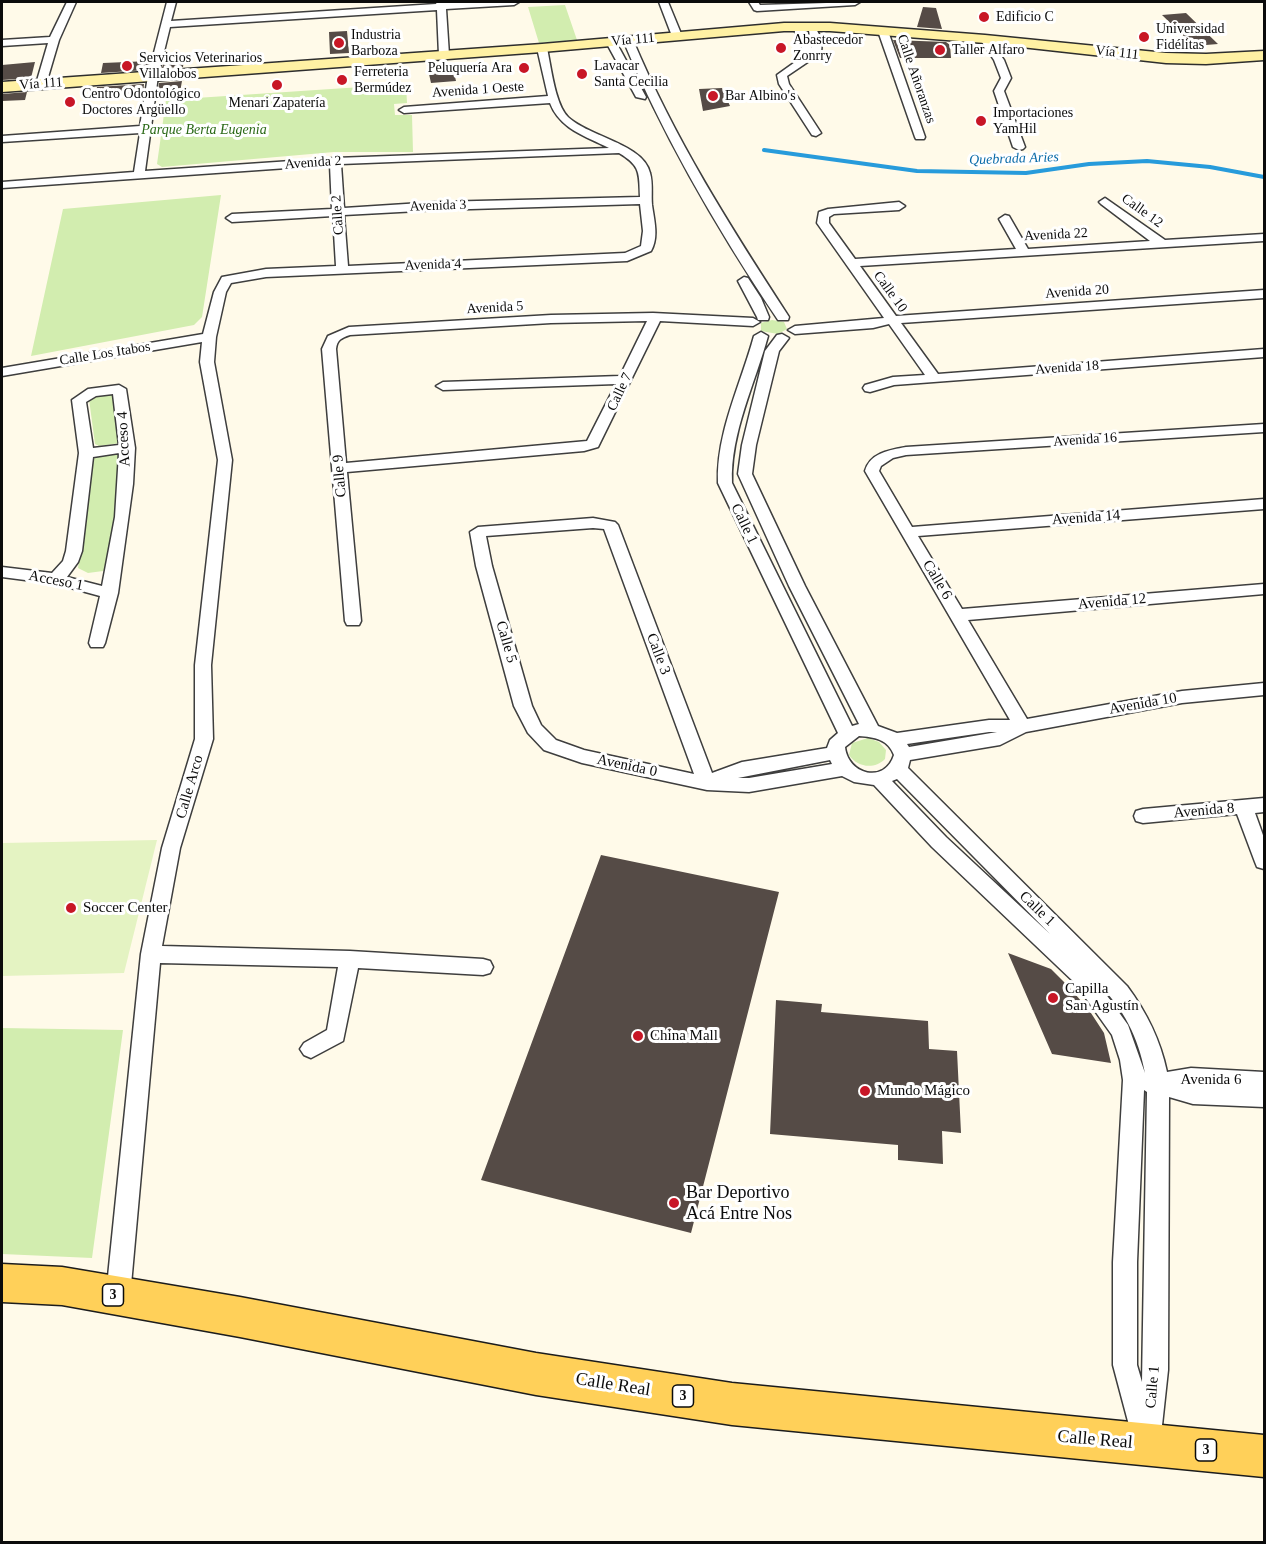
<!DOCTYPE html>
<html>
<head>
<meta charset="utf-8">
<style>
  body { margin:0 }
  #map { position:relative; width:1266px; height:1544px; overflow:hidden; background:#fffae9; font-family:Georgia,serif }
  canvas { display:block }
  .frame { position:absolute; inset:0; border:3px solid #0b0b0b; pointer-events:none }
</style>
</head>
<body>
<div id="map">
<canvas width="1266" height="1544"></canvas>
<div class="frame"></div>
</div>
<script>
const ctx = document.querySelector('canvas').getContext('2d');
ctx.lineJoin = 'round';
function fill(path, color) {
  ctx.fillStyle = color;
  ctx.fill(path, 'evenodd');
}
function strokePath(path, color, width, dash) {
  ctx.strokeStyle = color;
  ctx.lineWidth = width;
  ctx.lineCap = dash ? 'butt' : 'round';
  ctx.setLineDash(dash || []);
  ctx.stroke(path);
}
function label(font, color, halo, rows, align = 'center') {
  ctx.font = font + ' Georgia,serif';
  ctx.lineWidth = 6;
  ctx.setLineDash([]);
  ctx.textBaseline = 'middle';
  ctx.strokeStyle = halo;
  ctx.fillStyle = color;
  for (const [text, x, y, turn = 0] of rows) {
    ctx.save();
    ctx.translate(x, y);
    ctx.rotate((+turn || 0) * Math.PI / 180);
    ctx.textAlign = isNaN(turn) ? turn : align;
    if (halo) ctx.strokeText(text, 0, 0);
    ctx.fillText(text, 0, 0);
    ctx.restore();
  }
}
fill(new Path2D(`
  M 565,5 L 577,40 L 539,43 L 528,7 Z
  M 406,84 L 407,103 L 394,104 L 395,115 L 412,115 L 413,152 L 334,152 L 162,167 L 157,164 L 166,100 Z
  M 221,195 L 202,317 L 194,325 L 31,356 L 63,209 Z
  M 772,320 L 784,322 L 787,329 L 778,334 L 761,331 L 761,323 Z
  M 111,391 L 116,395 L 120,443 L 99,446 L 95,444 L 89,399 L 91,396 Z
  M 119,452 L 123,455 L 109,565 L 103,571 L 88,573 L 78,568 L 94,457 Z
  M 868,738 L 879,742 L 886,750 L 885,759 C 874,770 857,767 849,755 L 852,743 Z
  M 2,1028 L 123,1030 L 92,1258 L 2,1254 Z`), '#d2edaf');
fill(new Path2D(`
  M 157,840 L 124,973 L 2,976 L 2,843 Z`), '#e4f3c2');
strokePath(new Path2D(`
  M 764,150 L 917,171 L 1026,173 L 1089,164 L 1147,161 L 1210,167 L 1264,177`), '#279bdb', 4);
fill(new Path2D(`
  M 923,7 L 936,8 L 942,29 L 917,27 Z
  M 1186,13 L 1218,44 L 1194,46 L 1162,15 Z
  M 347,31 L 349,53 L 330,54 L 329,32 Z
  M 893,40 L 946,42 L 950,45 L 951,58 L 900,58 Z
  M 184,58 L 183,67 L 162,68 L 164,60 Z
  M 150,61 L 147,70 L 101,73 L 103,63 Z
  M 35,62 L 31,78 L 2,80 L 2,65 Z
  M 452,64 L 456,81 L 431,83 L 427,65 Z
  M 182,81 L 180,92 L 158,93 L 159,83 Z
  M 144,84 L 143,94 L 95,97 L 97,87 Z
  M 722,88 L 730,106 L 703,111 L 699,89 Z
  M 27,92 L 25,100 L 2,101 L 2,94 Z
  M 601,855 L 779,892 L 691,1233 L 481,1180 Z
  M 1008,953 L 1051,969 L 1068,986 L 1089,1010 L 1104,1033 L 1111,1063 L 1052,1054 Z
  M 776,1000 L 822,1004 L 821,1012 L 928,1021 L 929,1049 L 957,1051 L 961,1133 L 942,1131 L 943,1164 L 898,1160 L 898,1145 L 770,1134 Z`), '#554b46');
const street = new Path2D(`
  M 67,2 L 76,2 L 59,40 L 46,84 L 37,86 L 36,84 L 48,43 L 2,46 L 2,40 L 50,37 Z
  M 167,2 L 176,2 L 171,21 L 436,4 L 437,2 L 445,2 L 446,3 L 519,2 L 514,5 L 446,9 L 449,55 L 444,58 L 439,55 L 437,10 L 170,27 L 158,76 L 145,171 L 335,158 L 609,148 C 585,136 560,129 550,103 L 404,113 L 399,110 L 404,107 L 548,96 L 537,48 L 542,45 L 547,48 C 551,67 555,104 568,117 C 589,137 644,144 650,173 C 653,183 651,195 652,205 C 654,220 659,237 651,251 L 627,261 L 266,277 L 231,283 L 226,292 L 216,337 L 214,362 L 232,460 L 211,665 L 213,739 L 180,848 L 162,946 L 350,951 L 483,959 L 490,961 L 493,967 L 490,973 L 483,975 L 358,968 L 343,1041 L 311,1058 L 304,1055 L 300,1049 L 304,1043 L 327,1030 L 338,967 L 160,963 L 130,1296 L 126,1304 L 118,1308 L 110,1304 L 106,1296 L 141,954 L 162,848 L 195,739 L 195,665 L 218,460 L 200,362 L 202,342 L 2,376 L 2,368 L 203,334 L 214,292 L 222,277 L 266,269 L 336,266 L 333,216 L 232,222 L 226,218 L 232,214 L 332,209 L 330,165 L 2,188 L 2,182 L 134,172 L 140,133 L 2,142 L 2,136 L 140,126 L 148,76 ZM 619,153 C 641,166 639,173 640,197 L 437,202 L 344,208 L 341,164 ZM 640,204 L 643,231 L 641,246 L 625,253 L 348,266 L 344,215 L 437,210 Z
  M 659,2 L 668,2 L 682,36 L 680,38 L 672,36 Z
  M 749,2 L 758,2 L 760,5 L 860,2 L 855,5 L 757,11 L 754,10 Z
  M 798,24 L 803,27 L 812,48 L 808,25 L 814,25 L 822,40 L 821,53 L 787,76 L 789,84 L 821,133 L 816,136 L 812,135 L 779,84 L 777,75 L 805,55 L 793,27 Z
  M 883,28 L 888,31 L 925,137 L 924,139 L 916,139 L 915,137 L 878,31 Z
  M 982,37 L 988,37 L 1004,60 L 1011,78 L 1004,91 L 1025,147 L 1023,149 L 1019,150 L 1013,147 L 994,91 L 1001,78 L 994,60 L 980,39 Z
  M 625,38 L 633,40 C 674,138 731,228 789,317 L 788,320 L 778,320 C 719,232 664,138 623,40 Z
  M 611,39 L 616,42 L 646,97 L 645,99 L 636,97 L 606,42 Z
  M 1105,198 L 1165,240 L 1264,234 L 1264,241 L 860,266 L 896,316 L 1264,290 L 1264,298 L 901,323 L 938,374 L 1264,349 L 1264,357 L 894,385 L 870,392 L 865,391 L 863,388 L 865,385 L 893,377 L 925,375 L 889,324 L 873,328 L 795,334 L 788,330 L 795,326 L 884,318 L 817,223 L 819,212 L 828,209 L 899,202 L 905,206 L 899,210 L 834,214 L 829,217 L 829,223 L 855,259 L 1016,249 L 999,219 L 1005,215 L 1009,216 L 1028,249 L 1150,241 L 1101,204 L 1099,202 Z
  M 744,277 L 748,278 L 761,298 L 769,317 L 768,320 L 758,320 L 757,317 L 738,281 Z
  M 653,313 L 753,318 L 760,322 L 753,326 L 660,321 L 598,447 L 584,451 L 347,472 L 361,621 L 359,625 L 347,625 L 345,621 L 322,349 L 328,336 L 349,327 L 551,315 ZM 647,321 L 620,376 L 443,382 L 436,386 L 443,390 L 616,384 L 587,441 L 346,463 L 336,349 C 337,340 341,338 350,335 L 551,323 Z
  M 761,332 L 768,336 C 755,384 730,433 732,483 L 852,726 L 859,724 L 789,586 L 738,474 L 742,445 L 765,351 L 777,335 L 782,334 L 789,338 L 779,351 L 756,445 L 752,474 L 805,586 L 878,726 L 897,733 L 989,720 L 1010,720 L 865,471 C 870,453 889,450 906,447 L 1264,424 L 1264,432 L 906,455 L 893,458 L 881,466 L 879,471 L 912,527 L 1264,499 L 1264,509 L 918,536 L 962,609 L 1264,584 L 1264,594 L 968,620 L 1027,719 L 1182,691 L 1264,683 L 1264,695 L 1182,703 L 1026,732 L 1000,745 L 910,760 L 908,768 L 1127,986 C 1147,1013 1160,1039 1167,1072 L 1191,1068 L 1264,1072 L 1264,1107 L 1193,1104 L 1169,1097 L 1168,1370 L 1160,1444 L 1156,1453 L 1147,1457 L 1138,1453 L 1134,1444 L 1113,1365 L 1113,1262 L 1123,1080 L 1120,1060 L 1112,1035 L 1075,983 L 932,847 L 874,785 L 854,782 L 842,776 L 749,792 L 707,790 L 582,763 L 544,750 L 528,733 L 514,706 L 476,566 L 470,532 L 478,527 L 593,518 L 615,522 L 618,525 L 712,773 L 742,762 L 827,748 L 830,740 L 838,733 L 718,483 C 716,433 741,384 754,336 ZM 593,528 L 604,529 L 694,774 L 584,750 L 556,740 L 541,725 L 532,706 L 492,566 L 486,536 ZM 989,732 L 997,732 L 909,747 L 907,744 ZM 859,736 C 874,737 888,739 894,755 C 885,784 848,775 845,747 ZM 830,760 L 832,764 L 749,778 L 738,778 ZM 897,779 L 1050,934 L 946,837 L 892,781 ZM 1098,983 C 1124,1010 1138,1036 1145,1073 L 1128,1025 ZM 1144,1090 L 1147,1092 L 1142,1382 L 1137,1365 L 1137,1262 Z
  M 119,385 L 126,389 L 135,448 L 133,484 L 118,593 L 105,643 L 103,647 L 91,647 L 89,643 L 100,596 L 56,584 L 2,577 L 2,567 L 52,573 L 63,561 L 66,551 L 79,453 L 72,400 L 88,389 ZM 113,394 L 119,445 L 93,448 L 86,402 L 96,396 ZM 119,453 L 115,517 L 102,586 L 67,577 L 78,562 L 82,551 L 93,457 Z
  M 1264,798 L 1264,812 L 1255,813 L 1264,838 L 1264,869 L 1257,867 L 1255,862 L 1237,814 L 1143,823 L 1136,821 L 1134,816 L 1136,811 L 1143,809 Z`);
const secondary = new Path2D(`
  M 784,23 L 830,23 L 985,35 L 1166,53 L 1206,54 L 1264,51 L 1264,60 L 1206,64 L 1166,63 L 985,43 L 830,31 L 784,31 L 542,52 L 2,92 L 2,82 L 542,44 Z`);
const primary = new Path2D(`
  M 2,1264 L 62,1267 L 240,1297 L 536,1353 L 732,1383 L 1264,1435 L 1264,1477 L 732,1425 L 536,1395 L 240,1337 L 62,1305 L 2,1302 Z`);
strokePath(street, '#3e3e3e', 3);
strokePath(secondary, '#2d2d2d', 3);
strokePath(primary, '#1c1c1c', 3);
fill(street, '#fff');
fill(secondary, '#fff1a4');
fill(primary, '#ffd059');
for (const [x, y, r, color] of [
  [984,17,6,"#c81626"],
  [1144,37,6,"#c81626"],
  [339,43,6,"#c81626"],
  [781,48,6,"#c81626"],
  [940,50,6,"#c81626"],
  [127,66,6,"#c81626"],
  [524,68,6,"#c81626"],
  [582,74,6,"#c81626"],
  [342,80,6,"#c81626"],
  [277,85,6,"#c81626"],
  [713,96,6,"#c81626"],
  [70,102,6,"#c81626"],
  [981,121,6,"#c81626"],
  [71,908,6,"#c81626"],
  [1053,998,6,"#c81626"],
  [638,1036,6,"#c81626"],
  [865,1091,6,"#c81626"],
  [674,1203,6,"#c81626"]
]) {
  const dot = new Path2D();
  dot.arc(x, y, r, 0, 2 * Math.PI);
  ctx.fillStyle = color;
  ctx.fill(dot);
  strokePath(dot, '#fff', 2);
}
label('14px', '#0b0b0b', '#fff', [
  ["Edificio C",996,17],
  ["Universidad",1156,29],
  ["Fidélitas",1156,45],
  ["Industria",351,35],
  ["Barboza",351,51],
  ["Abastecedor",793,40],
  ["Zonrry",793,56],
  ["Taller Alfaro",952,50],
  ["Servicios Veterinarios",139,58],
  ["Villalobos",139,74],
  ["Lavacar",594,66],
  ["Santa Cecilia",594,82],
  ["Peluquería Ara",512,68,"right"],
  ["Ferreteria",354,72],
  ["Bermúdez",354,88],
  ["Centro Odontológico",82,94],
  ["Doctores Argüello",82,110],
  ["Bar Albino's",725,96],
  ["Menari Zapatería",277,103,"center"],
  ["Importaciones",993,113],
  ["YamHil",993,129]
], 'left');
label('14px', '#0b0b0b', '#fff', [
  ["Vía 111",633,40,-5],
  ["Vía 111",1117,53,6],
  ["Calle Añoranzas",916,79,71],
  ["Vía 111",41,84,-4],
  ["Avenida 1 Oeste",478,90,-4],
  ["Avenida 2",313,163,-4],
  ["Avenida 3",438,206,-2],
  ["Calle 12",1142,211,36],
  ["Calle 2",338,215,-94],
  ["Avenida 22",1056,235,-3],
  ["Avenida 4",433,265,-2],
  ["Calle 10",890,292,54],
  ["Avenida 20",1077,292,-4],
  ["Avenida 5",495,308,-3],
  ["Calle Los Itabos",105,354,-9],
  ["Avenida 18",1067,368,-4],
  ["Calle 7",620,392,-65],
  ["Avenida 16",1085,440,-4]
]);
label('italic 14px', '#2a6916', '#fff', [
  ["Parque Berta Eugenia",204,130]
]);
label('italic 14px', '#096aa8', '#fff', [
  ["Quebrada Aries",1014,159,-2]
]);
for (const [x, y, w] of [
  [113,1295,21],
  [683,1396,21],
  [1206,1450,21]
]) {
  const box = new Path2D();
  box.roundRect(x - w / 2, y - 11, w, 22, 4.5);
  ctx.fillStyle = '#fff';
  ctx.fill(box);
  strokePath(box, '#0b0b0b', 1.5);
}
label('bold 14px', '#0b0b0b', null, [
  ["3",113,1295],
  ["3",683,1396],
  ["3",1206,1450]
]);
label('15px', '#0b0b0b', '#fff', [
  ["Acceso 4",124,439,-93],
  ["Calle 9",340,476,-95],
  ["Avenida 14",1086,518,-4],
  ["Calle 1",744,524,64],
  ["Calle 6",937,580,59],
  ["Acceso 1",56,581,11],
  ["Avenida 12",1112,602,-5],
  ["Calle 5",506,642,74],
  ["Calle 3",658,654,69],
  ["Avenida 10",1143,704,-10],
  ["Avenida 0",627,766,12],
  ["Calle Arco",190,787,-74],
  ["Avenida 8",1204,811,-5],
  ["Calle 1",1037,909,44],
  ["Avenida 6",1211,1080],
  ["Calle 1",1153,1387,-85]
]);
label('15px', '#0b0b0b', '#fff', [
  ["Soccer Center",83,908],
  ["Capilla",1065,989],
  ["San Agustín",1065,1006],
  ["China Mall",650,1036],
  ["Mundo Mágico",877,1091]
], 'left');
label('18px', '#0b0b0b', '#fff', [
  ["Bar Deportivo",686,1193],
  ["Acá Entre Nos",686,1214]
], 'left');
label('18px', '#0b0b0b', '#fff', [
  ["Calle Real",613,1385,9],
  ["Calle Real",1095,1440,5]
]);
</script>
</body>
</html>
